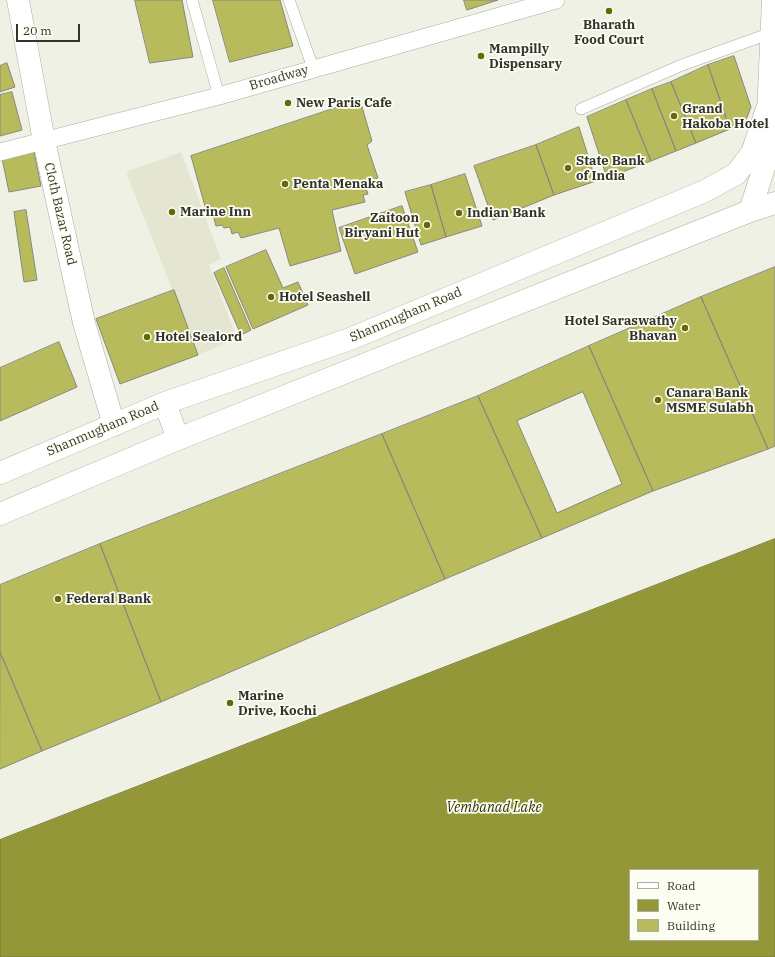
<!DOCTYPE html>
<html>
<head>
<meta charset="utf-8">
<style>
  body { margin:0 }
  #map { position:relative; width:775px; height:957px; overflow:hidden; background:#f0f1e5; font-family:"IBM Plex Serif",serif }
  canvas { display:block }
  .legend { position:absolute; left:629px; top:869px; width:130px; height:72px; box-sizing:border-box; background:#fdfef2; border:1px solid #acaca4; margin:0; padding:5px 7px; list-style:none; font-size:12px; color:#32322e }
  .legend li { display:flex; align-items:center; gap:8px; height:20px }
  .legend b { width:20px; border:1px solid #acaca4 }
  .scale { position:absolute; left:16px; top:24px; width:64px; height:18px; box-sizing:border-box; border:2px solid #32322e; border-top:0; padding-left:5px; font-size:12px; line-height:14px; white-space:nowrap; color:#32322e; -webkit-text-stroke:3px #fdfef2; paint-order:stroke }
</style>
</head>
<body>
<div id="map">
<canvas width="775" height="957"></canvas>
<ul class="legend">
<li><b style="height:5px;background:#fff"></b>Road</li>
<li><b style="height:11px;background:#949737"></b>Water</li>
<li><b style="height:11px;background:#b7bb5c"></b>Building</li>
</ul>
<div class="scale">20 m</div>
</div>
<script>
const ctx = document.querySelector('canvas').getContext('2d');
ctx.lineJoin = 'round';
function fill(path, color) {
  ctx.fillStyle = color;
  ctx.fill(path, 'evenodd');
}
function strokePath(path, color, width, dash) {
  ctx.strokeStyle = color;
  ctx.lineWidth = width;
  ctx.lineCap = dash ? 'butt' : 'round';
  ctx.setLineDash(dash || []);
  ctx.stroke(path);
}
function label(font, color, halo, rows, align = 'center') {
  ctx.font = font + ' "IBM Plex Serif",serif';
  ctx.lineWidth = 3.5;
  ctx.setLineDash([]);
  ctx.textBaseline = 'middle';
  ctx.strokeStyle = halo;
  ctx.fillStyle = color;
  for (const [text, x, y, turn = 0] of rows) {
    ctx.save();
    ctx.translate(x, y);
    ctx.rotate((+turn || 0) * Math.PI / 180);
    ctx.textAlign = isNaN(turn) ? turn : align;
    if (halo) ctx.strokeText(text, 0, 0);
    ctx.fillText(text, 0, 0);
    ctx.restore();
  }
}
fill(new Path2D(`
  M 181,152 L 221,259 L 209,265 L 237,338 L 198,355 L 126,172 Z`), '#e4e6d2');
const water = new Path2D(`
  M 775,539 L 775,957 L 0,957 L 0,840 ZM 630,870 L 758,870 L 758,940 L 630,940 Z`);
fill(water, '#949737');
strokePath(water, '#777934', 1);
const building = new Path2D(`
  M 135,0 L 182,0 L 193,57 L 150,63 Z
  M 213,0 L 280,0 L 293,46 L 230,62 Z
  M 464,0 L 498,0 L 467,10 Z
  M 734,56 L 751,107 L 746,120 L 730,129 L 708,65 Z
  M 7,63 L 15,87 L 0,92 L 0,66 Z
  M 708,65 L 730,129 L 696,143 L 671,82 Z
  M 671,82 L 696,143 L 676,151 L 652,89 Z
  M 652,89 L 676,151 L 651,161 L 626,100 Z
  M 12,92 L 22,130 L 0,136 L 0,95 Z
  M 360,100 L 372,141 L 367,145 L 378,178 L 371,181 L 372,186 L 366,188 L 368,194 L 363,195 L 365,202 L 332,210 L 341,251 L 290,266 L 279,228 L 241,238 L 238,232 L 232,234 L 230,227 L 224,228 L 222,225 L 216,226 L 213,215 L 208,217 L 191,156 Z
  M 626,100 L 651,161 L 607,178 L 587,117 Z
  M 579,127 L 596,181 L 554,195 L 536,145 Z
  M 536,145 L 554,195 L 493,220 L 474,166 Z
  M 34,152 L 41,186 L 9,192 L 2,158 Z
  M 465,174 L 482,226 L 446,237 L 431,185 Z
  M 431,185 L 446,237 L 421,245 L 405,192 Z
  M 402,206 L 418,252 L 355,274 L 339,228 Z
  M 26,210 L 37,280 L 24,282 L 14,212 Z
  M 266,250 L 283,288 L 298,282 L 308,305 L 253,329 L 226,267 Z
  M 775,267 L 775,446 L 768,449 L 701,297 Z
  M 224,268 L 251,330 L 241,335 L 214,273 Z
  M 174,290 L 198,355 L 120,384 L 96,319 Z
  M 701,297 L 768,449 L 653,491 L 589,346 Z
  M 59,342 L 77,387 L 0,421 L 0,368 Z
  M 589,346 L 653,491 L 542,538 L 478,396 Z
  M 583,392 L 622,484 L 557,513 L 517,421 Z
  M 478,396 L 542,538 L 445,579 L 382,434 Z
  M 382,434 L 445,579 L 161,702 L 100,544 Z
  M 100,544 L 161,702 L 42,751 L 0,652 L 0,585 Z
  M 0,652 L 42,751 L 0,769 Z`);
fill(building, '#b7bb5c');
strokePath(building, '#87887d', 1);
const service = new Path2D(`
  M 192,0 L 219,96
  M 289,0 L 313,68
  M 581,109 L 682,65 L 771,33`);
const pedestrian = new Path2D(`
  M 0,152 L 219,96 L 556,0`);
const minor = new Path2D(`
  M 18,0 L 44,141 L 84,323 L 114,425`);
const primary = new Path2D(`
  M 750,211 L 766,161 L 773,0
  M 165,403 L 178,439
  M 0,473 L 165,403 L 350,339 L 705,191 L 736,174 L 752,153 L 768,106
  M 0,514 L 178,439 L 750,211 L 775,203`);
strokePath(service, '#abaca1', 12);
strokePath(pedestrian, '#abaca1', 18);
strokePath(minor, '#abaca1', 23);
strokePath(primary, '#abaca1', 23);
strokePath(service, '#fff', 11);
strokePath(pedestrian, '#fff', 17);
strokePath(minor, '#fff', 22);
strokePath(primary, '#fff', 22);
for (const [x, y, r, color] of [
  [609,11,4,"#676907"],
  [481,56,4,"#676907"],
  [288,103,4,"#676907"],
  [674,116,4,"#676907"],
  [568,168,4,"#676907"],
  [285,184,4,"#676907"],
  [172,212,4,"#676907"],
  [459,213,4,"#676907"],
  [427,225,4,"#676907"],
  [271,297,4,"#676907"],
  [685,328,4,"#676907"],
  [147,337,4,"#676907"],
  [658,400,4,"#676907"],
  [58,599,4,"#676907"],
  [230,703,4,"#676907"]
]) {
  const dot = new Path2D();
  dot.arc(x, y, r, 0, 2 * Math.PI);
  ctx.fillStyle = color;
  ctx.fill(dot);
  strokePath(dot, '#fdfef2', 1.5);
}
label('bold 13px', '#32322e', '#fdfef2', [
  ["Bharath",609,25,"center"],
  ["Food Court",609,40,"center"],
  ["Mampilly",489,49],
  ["Dispensary",489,64],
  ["New Paris Cafe",296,103],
  ["Grand",682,109],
  ["Hakoba Hotel",682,124],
  ["State Bank",576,161],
  ["of India",576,176],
  ["Penta Menaka",293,184],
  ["Marine Inn",180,212],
  ["Indian Bank",467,213],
  ["Zaitoon",419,218,"right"],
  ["Biryani Hut",419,233,"right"],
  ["Hotel Seashell",279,297],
  ["Hotel Saraswathy",677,321,"right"],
  ["Bhavan",677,336,"right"],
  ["Hotel Sealord",155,337],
  ["Canara Bank",666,393],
  ["MSME Sulabh",666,408],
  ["Federal Bank",66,599],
  ["Marine",238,696],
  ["Drive, Kochi",238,711]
], 'left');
label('13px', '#32322e', '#fdfef2', [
  ["Broadway",279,78,-16],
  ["Cloth Bazar Road",60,214,77],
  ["Shanmugham Road",406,315,-23],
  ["Shanmugham Road",103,429,-23]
]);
label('italic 14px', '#34350d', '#fdfef2', [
  ["Vembanad Lake",494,808]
]);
</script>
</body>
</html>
